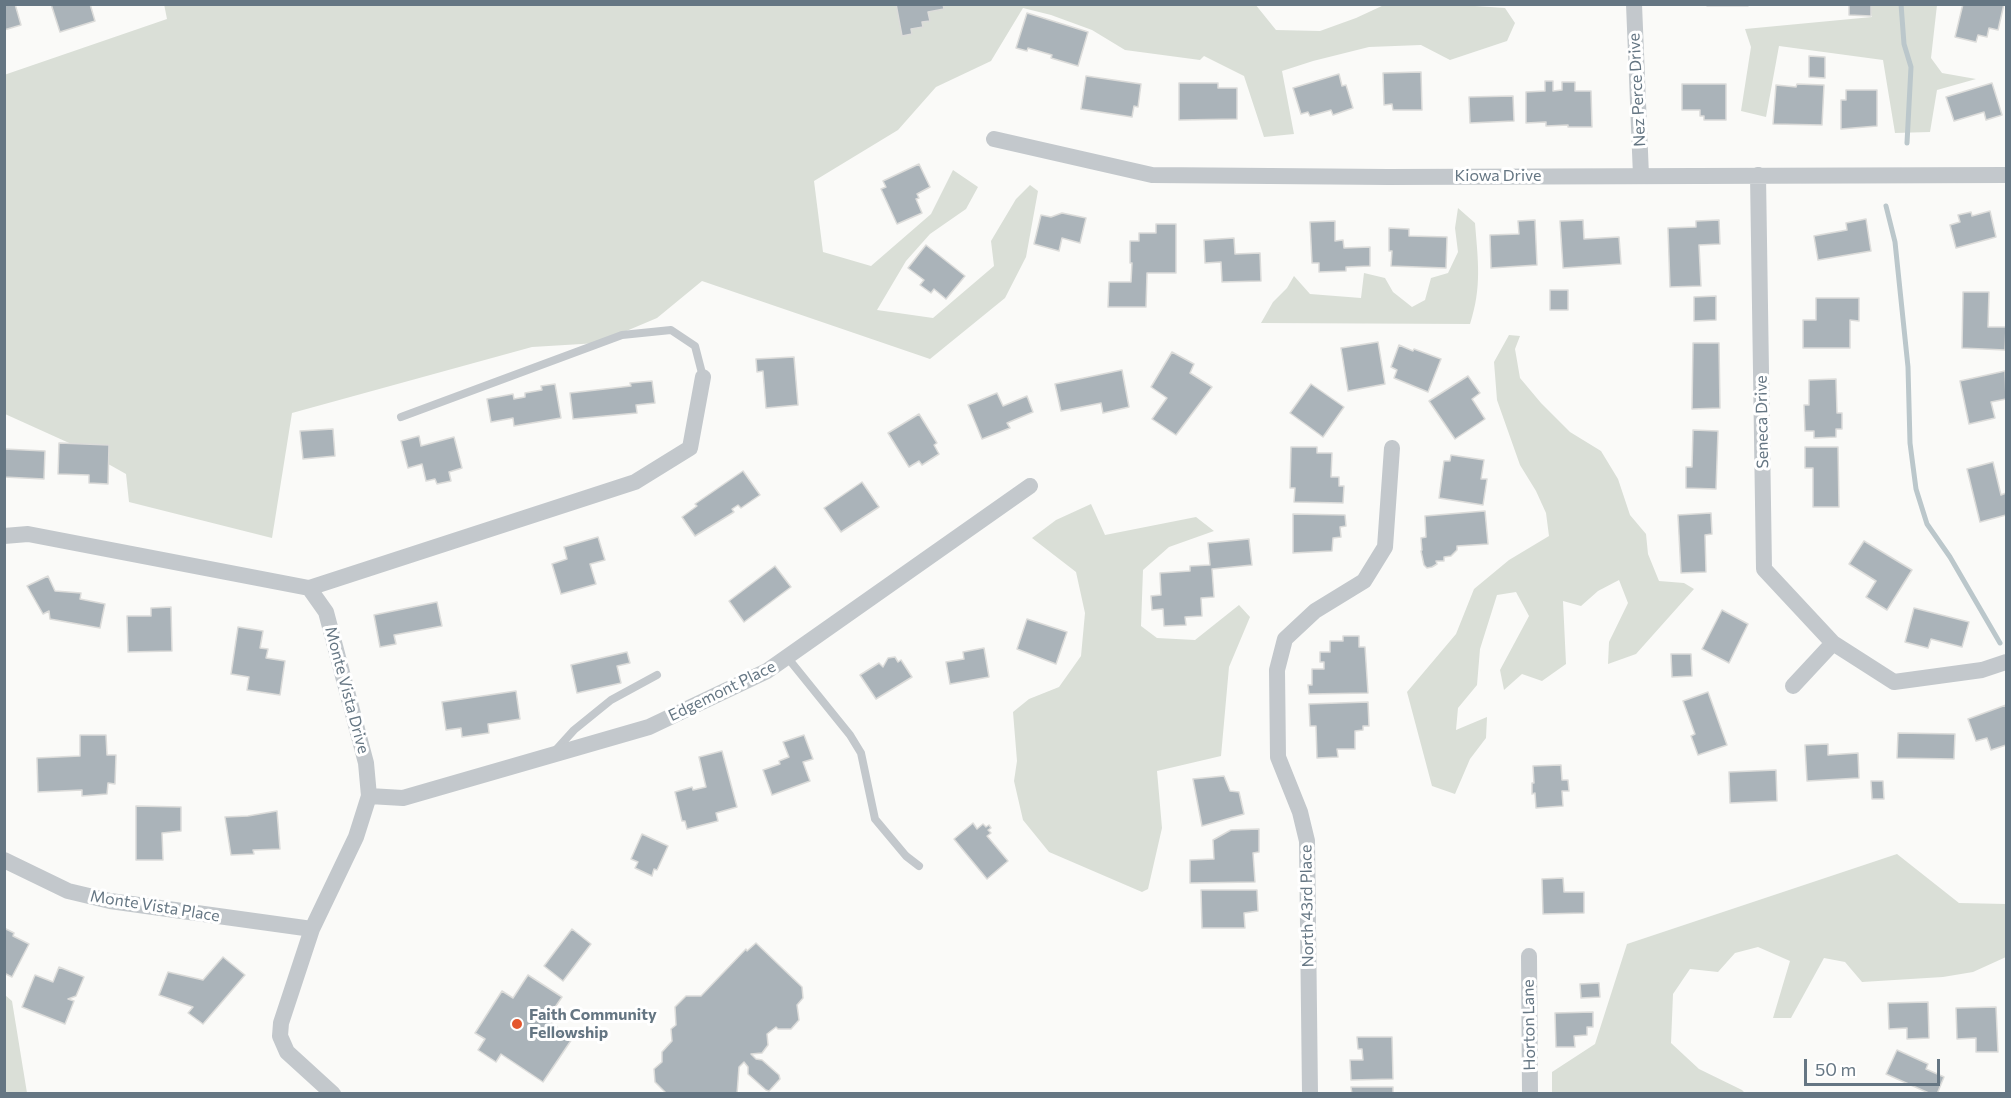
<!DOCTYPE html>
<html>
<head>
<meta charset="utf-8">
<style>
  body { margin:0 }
  #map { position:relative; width:2011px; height:1098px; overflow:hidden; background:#fafaf8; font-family:Commissioner,sans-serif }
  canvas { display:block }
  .frame { position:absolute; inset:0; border:6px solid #657683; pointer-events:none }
  .scale { position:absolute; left:1804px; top:1059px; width:136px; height:27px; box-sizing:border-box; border:3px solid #657683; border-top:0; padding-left:8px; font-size:18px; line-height:21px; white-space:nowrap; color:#657683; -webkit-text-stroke:4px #fff; paint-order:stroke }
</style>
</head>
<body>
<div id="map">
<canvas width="2011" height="1098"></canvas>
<div class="frame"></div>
<div class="scale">50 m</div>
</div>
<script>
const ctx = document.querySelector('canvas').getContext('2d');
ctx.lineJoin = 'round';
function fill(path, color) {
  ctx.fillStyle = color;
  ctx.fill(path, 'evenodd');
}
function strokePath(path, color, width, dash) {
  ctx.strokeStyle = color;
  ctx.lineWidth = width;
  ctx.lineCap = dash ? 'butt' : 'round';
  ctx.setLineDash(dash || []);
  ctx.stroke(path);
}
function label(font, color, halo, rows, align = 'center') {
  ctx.font = font + ' Commissioner,sans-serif';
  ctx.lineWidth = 6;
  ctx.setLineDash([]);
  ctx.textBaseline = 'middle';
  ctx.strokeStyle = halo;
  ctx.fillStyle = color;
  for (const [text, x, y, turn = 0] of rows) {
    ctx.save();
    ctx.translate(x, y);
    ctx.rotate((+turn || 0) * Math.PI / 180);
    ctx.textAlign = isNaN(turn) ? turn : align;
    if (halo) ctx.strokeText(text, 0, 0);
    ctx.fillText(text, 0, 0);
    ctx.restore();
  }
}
fill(new Path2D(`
  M 164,4 L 1255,4 L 1276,30 L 1320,31 L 1356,18 L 1384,5 L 1445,4 L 1505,8 L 1515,23 L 1507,41 L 1450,60 L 1421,45 L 1369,47 L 1313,61 L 1282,71 L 1294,134 L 1264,137 L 1244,76 L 1204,56 L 1200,60 L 1125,50 L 1092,30 L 1051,15 L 1023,8 L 991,61 L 936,87 L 898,130 L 814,181 L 823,252 L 871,266 L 931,214 L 953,170 L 978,187 L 966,209 L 930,234 L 906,261 L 877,310 L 933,318 L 994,266 L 991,241 L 1016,199 L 1030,185 L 1038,191 L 1026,257 L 1005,298 L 930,359 L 702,281 L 657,318 L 598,343 L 532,347 L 292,413 L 272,538 L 129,502 L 126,474 L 78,447 L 5,414 L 4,75 L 167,19 Z
  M 1869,5 L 1937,5 L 1931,58 L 1942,73 L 1976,79 L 1937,90 L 1930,132 L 1895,133 L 1883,60 L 1779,46 L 1766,117 L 1741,111 L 1751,47 L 1745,29 L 1872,17 Z
  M 1458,208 L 1475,223 C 1478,261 1482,287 1470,324 L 1261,323 L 1273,302 L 1287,288 L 1294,276 L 1310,294 L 1361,298 L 1364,273 L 1385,278 L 1393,292 L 1412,307 L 1425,300 L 1431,278 L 1448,273 L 1458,252 L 1455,228 Z
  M 1509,335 L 1520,336 L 1515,349 L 1520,378 L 1541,403 L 1570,432 L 1601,451 L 1618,479 L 1630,515 L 1646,534 L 1648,554 L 1659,581 L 1684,583 L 1694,589 L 1636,654 L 1608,664 L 1609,642 L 1628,603 L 1619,580 L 1598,591 L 1581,606 L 1563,601 L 1566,664 L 1542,681 L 1522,674 L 1504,690 L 1500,670 L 1529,616 L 1516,592 L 1497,595 L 1480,649 L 1477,685 L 1458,708 L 1456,730 L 1487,717 L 1486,738 L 1470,759 L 1455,794 L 1432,786 L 1407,692 L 1456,634 L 1474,589 L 1509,560 L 1549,536 L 1546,513 L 1536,491 L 1520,465 L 1497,400 L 1494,362 Z
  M 1091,504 L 1105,535 L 1196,517 L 1214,531 L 1169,547 L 1143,570 L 1141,626 L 1157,638 L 1195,640 L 1239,605 L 1250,617 L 1229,667 L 1221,756 L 1157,771 L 1162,828 L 1148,889 L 1142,892 L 1049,852 L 1023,820 L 1014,781 L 1017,761 L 1013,712 L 1029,699 L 1059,687 L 1081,656 L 1085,613 L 1076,572 L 1032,538 L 1056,520 Z
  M 1897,854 L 1959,903 L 2006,904 L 2006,957 L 1973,972 L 1943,977 L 1862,982 L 1845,962 L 1824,958 L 1791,1018 L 1773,1018 L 1790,961 L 1758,947 L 1735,953 L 1718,972 L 1690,969 L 1673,994 L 1671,1043 L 1699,1069 L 1742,1090 L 1745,1093 L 1552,1093 L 1552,1072 L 1595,1044 L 1627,944 Z
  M 5,995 L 12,1001 L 27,1093 L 5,1093 Z`), '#dadfd7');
strokePath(new Path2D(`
  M 1901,4 L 1904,44 L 1911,67 L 1907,143
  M 1886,206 L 1895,242 L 1908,367 L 1910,443 L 1916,489 L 1927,524 L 1950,557 L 2000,643`), '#bbc7cb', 5);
const building = new Path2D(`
  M 4,4 L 15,4 L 21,25 L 4,30 Z
  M 51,4 L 90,4 L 95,21 L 60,32 Z
  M 896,4 L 943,4 L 944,9 L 928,12 L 930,21 L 922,22 L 923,27 L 911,29 L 912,34 L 902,36 Z
  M 1707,4 L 1748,4 L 1748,6 L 1707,6 Z
  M 1849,4 L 1871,4 L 1871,16 L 1849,15 Z
  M 1963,4 L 2004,4 L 1998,30 L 1989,28 L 1987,37 L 1978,35 L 1976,42 L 1955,37 Z
  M 1027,13 L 1088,32 L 1078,66 L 1051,58 L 1052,55 L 1028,48 L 1027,51 L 1016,48 Z
  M 1809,56 L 1825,57 L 1825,78 L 1809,77 Z
  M 1421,72 L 1422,110 L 1393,110 L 1392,104 L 1384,105 L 1383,73 Z
  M 1339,74 L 1342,86 L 1346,85 L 1353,108 L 1333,115 L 1331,110 L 1310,116 L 1308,112 L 1301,114 L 1293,88 Z
  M 1086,76 L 1141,84 L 1138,107 L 1134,106 L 1132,117 L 1081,109 Z
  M 1545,81 L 1553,81 L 1553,91 L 1562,90 L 1562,82 L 1575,82 L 1575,91 L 1591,91 L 1592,127 L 1568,127 L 1568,125 L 1546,126 L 1546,122 L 1526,123 L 1526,92 L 1545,91 Z
  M 1179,83 L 1218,83 L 1218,88 L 1237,88 L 1237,119 L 1179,120 Z
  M 1992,83 L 2002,115 L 1986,120 L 1984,112 L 1954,121 L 1946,97 Z
  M 1682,84 L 1726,84 L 1726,120 L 1704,120 L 1704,116 L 1700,116 L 1700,110 L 1682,110 Z
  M 1797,84 L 1824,85 L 1822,125 L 1773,124 L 1776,85 L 1796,87 Z
  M 1846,90 L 1877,90 L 1877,126 L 1841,129 L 1841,100 L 1846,100 Z
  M 1513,96 L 1514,121 L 1470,123 L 1469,97 Z
  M 919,164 L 930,187 L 917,194 L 919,198 L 916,199 L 922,213 L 897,224 L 881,189 L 886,187 L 883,181 Z
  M 1990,211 L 1996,237 L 1956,248 L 1950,225 L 1960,222 L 1958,215 L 1971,212 L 1972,216 Z
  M 1062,213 L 1086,218 L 1080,243 L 1062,238 L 1059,251 L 1034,244 L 1041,215 L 1051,217 Z
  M 1866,219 L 1871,251 L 1818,260 L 1814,236 L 1847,230 L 1846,223 Z
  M 1535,220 L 1537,265 L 1491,268 L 1490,235 L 1519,234 L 1518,221 Z
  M 1583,220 L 1584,239 L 1619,237 L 1621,264 L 1563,268 L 1560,221 Z
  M 1719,220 L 1720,244 L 1699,245 L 1701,286 L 1670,287 L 1668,228 L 1696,227 L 1696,221 Z
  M 1335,221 L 1335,241 L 1343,240 L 1344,248 L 1370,247 L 1370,266 L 1346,267 L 1346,271 L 1319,272 L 1319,263 L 1312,263 L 1310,222 Z
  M 1156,224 L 1176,224 L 1176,273 L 1147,273 L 1146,307 L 1108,307 L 1109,282 L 1131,282 L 1132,263 L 1130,263 L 1130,241 L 1139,241 L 1139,233 L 1156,233 Z
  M 1389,228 L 1409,229 L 1409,236 L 1447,237 L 1446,268 L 1391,266 L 1392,251 L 1389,251 Z
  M 1234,238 L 1235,254 L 1260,253 L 1261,281 L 1222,282 L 1221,262 L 1205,263 L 1204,240 Z
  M 926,245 L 965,276 L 946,299 L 934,289 L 931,293 L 920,285 L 924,280 L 908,268 Z
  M 1550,290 L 1568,290 L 1568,310 L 1550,310 Z
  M 1963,292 L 1989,292 L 1988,327 L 2006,327 L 2005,350 L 1962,348 Z
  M 1716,296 L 1716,320 L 1694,321 L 1694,297 Z
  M 1816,298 L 1859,298 L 1859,321 L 1850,320 L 1850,348 L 1803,348 L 1803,320 L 1816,320 Z
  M 1378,342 L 1385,384 L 1348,391 L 1341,348 Z
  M 1693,343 L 1719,343 L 1720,408 L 1692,409 Z
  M 1399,345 L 1413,351 L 1414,349 L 1441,359 L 1428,392 L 1394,378 L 1397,370 L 1391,367 Z
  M 1172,352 L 1194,364 L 1190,373 L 1212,387 L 1176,435 L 1152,419 L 1167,398 L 1151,387 Z
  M 794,357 L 798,405 L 766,408 L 763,371 L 757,372 L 756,359 Z
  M 1122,370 L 1129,407 L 1103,413 L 1101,403 L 1061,411 L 1055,384 Z
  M 2005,371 L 2006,399 L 1991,402 L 1995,418 L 1969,424 L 1960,381 Z
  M 1468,376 L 1480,393 L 1472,399 L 1485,419 L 1455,439 L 1429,401 Z
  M 1836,379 L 1837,413 L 1842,413 L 1842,429 L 1836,429 L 1836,437 L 1814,438 L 1814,431 L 1805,431 L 1804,405 L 1809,405 L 1809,380 Z
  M 652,381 L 655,403 L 636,405 L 637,413 L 573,419 L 570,393 L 631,386 L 630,383 Z
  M 555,384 L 561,418 L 514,426 L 513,418 L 491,422 L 487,399 L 513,394 L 514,399 L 525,397 L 525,393 L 542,390 L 541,386 Z
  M 1311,384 L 1344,407 L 1323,437 L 1290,413 Z
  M 997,393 L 1003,406 L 1027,396 L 1033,412 L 1007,423 L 1010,428 L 982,439 L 968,405 Z
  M 919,414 L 937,443 L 934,445 L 939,454 L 922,465 L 919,461 L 909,467 L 888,433 Z
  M 333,429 L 335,456 L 303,459 L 300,431 Z
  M 1693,430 L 1718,431 L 1716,489 L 1686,488 L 1686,467 L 1692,467 Z
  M 419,436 L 421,446 L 454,437 L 462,468 L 449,472 L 451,481 L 437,484 L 435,479 L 426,481 L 422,464 L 408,468 L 401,441 Z
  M 59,443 L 109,445 L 108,484 L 89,483 L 89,475 L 58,474 Z
  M 1291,447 L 1317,447 L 1317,453 L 1332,453 L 1331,477 L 1339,477 L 1339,486 L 1344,486 L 1343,503 L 1294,502 L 1295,488 L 1290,488 Z
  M 1805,447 L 1838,447 L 1839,507 L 1813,507 L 1813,468 L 1805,468 Z
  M 4,449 L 45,451 L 44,479 L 4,477 Z
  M 1451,455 L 1484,460 L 1481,479 L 1487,479 L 1483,505 L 1439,498 L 1444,461 L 1450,461 Z
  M 1993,462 L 2001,495 L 2006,493 L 2006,515 L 1980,522 L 1967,469 Z
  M 743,471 L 760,495 L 741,508 L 738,505 L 732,509 L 734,512 L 695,536 L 682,517 L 697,506 L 695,504 Z
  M 862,482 L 879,507 L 841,532 L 824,508 Z
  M 1485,511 L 1488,544 L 1457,546 L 1457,550 L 1451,556 L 1444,557 L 1444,561 L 1436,561 L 1437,564 L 1432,567 L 1427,568 L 1424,565 L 1421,551 L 1422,550 L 1421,538 L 1426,537 L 1425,516 Z
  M 1711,513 L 1712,534 L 1705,535 L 1706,572 L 1681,573 L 1678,515 Z
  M 1293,514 L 1345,515 L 1346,526 L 1340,527 L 1341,537 L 1333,538 L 1332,551 L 1293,553 Z
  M 598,537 L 605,560 L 590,564 L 596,584 L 561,594 L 552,564 L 567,559 L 564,547 Z
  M 1249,539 L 1252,565 L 1212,569 L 1214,597 L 1201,598 L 1202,616 L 1185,617 L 1186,625 L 1164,626 L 1163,609 L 1152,610 L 1151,596 L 1161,595 L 1160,573 L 1190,571 L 1190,566 L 1210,565 L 1208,543 Z
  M 1864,541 L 1912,570 L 1887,610 L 1866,597 L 1876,581 L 1849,564 Z
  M 775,566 L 791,587 L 744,622 L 729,601 Z
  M 48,576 L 55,591 L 81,593 L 80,599 L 105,604 L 100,628 L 50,619 L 49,611 L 43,614 L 27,586 Z
  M 437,602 L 442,626 L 394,635 L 396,644 L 380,647 L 374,615 Z
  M 171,607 L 172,651 L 128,652 L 127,616 L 151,616 L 151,608 Z
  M 1914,608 L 1969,622 L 1962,647 L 1931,639 L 1928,648 L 1905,642 Z
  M 1722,610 L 1748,624 L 1729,663 L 1702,649 Z
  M 1027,619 L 1067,632 L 1056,664 L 1017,649 Z
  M 238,627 L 263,631 L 260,648 L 268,649 L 266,658 L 285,661 L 280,695 L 247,690 L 249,677 L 231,674 Z
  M 1343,636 L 1359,636 L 1359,647 L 1365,647 L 1368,693 L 1309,694 L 1308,685 L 1312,685 L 1312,669 L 1324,669 L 1324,662 L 1320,662 L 1320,652 L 1330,652 L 1330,641 L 1343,641 Z
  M 984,648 L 989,677 L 950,684 L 946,662 L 964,659 L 963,652 Z
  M 627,652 L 630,663 L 617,666 L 621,683 L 577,693 L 571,665 Z
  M 1671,654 L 1691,654 L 1692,676 L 1672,677 Z
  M 895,657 L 898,662 L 901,660 L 912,677 L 876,699 L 860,675 L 879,663 L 883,667 L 888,658 Z
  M 516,691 L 520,719 L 488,724 L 489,733 L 462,737 L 461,728 L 446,730 L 442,702 Z
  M 1708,692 L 1727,745 L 1698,755 L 1691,736 L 1695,734 L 1683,701 Z
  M 1368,702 L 1369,726 L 1363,726 L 1363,730 L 1355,731 L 1355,749 L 1337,749 L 1338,757 L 1317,758 L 1316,726 L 1310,726 L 1309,704 Z
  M 2006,705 L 2006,745 L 1991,750 L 1987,738 L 1976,741 L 1968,719 Z
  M 1898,733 L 1955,734 L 1954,759 L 1897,758 Z
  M 80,735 L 106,735 L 107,755 L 116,755 L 115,784 L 108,783 L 107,794 L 82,796 L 82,790 L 38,792 L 37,758 L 80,756 Z
  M 804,735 L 813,759 L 803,762 L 810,781 L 772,795 L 763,770 L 780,764 L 779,761 L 789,757 L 783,742 Z
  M 1828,744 L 1828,755 L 1858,753 L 1859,778 L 1807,781 L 1805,745 Z
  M 722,751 L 737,807 L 716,813 L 718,821 L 687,829 L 685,821 L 682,821 L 675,792 L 692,787 L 693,790 L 706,787 L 699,757 Z
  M 1561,765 L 1562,780 L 1568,780 L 1569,791 L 1562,791 L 1563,806 L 1536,808 L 1535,793 L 1532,794 L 1532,783 L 1534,783 L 1533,766 Z
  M 1776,770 L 1777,801 L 1730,803 L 1729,772 Z
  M 1224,776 L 1230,791 L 1239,792 L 1244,814 L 1202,826 L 1193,779 Z
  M 1871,781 L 1883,781 L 1884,799 L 1872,799 Z
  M 136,806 L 181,807 L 181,831 L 162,833 L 163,860 L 136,860 Z
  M 277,811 L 280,849 L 253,850 L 254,854 L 231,855 L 225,817 L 248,816 Z
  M 973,823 L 977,829 L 983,824 L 986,827 L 989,825 L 991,828 L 988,830 L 991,833 L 987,836 L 1008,861 L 987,879 L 954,839 Z
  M 1259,829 L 1259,852 L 1253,853 L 1255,882 L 1190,883 L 1190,860 L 1214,859 L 1213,840 L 1231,830 Z
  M 642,834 L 668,846 L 657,870 L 654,869 L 652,876 L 635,868 L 638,862 L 631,859 Z
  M 1563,878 L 1564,892 L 1584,892 L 1584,913 L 1543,914 L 1542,879 Z
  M 1201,890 L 1257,890 L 1258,911 L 1244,913 L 1245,928 L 1202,928 Z
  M 4,928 L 14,933 L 13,936 L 29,944 L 12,977 L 4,973 Z
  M 572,929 L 591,944 L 563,981 L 544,966 Z
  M 756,943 L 802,987 L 803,998 L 797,1005 L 799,1020 L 791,1029 L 778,1029 L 776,1027 L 767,1034 L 768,1045 L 762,1053 L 751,1054 L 756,1059 L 762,1060 L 779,1075 L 780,1079 L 769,1091 L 766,1090 L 748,1074 L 748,1067 L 744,1062 L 739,1067 L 737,1094 L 667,1094 L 655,1082 L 654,1069 L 662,1062 L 662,1052 L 672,1041 L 671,1029 L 676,1025 L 675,1007 L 686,996 L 701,996 L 746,949 L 747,951 Z
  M 223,957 L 245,975 L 203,1024 L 188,1013 L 193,1007 L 159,995 L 168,972 L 203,980 Z
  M 59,967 L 84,977 L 76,996 L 68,999 L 74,1001 L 65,1024 L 22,1007 L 35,975 L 53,982 Z
  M 528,975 L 562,997 L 547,1019 L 572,1039 L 543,1082 L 501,1054 L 496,1062 L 478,1050 L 485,1039 L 475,1033 L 502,991 L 513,998 Z
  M 1599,983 L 1600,997 L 1581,998 L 1580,984 Z
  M 1928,1002 L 1929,1038 L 1907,1039 L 1907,1028 L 1889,1029 L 1888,1003 Z
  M 1996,1007 L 1998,1052 L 1976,1052 L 1976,1038 L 1957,1039 L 1956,1008 Z
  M 1593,1012 L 1593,1027 L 1587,1027 L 1587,1035 L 1574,1036 L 1575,1047 L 1556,1047 L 1555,1013 Z
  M 1357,1037 L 1392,1037 L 1393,1079 L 1351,1080 L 1350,1060 L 1363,1060 L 1362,1049 L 1358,1049 Z
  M 1897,1050 L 1928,1064 L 1926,1069 L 1944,1077 L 1937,1094 L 1931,1094 L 1886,1074 Z
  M 1351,1087 L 1393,1087 L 1393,1094 L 1352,1094 Z`);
fill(building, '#aab3b9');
strokePath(building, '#dcdcda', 1.5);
strokePath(new Path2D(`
  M 401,417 L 622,335 L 671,330 L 695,346 L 703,377
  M 787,657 L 850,735 L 861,753 L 875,819 L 906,856 L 919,866
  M 555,751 L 574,730 L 611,700 L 657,675`), '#c3c8cc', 8);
strokePath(new Path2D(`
  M 1634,4 L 1641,176
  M 994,139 L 1152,175 L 1388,177 L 2006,175
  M 1758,175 L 1764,569 L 1833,643 L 1894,682 L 1982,670 L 2006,662
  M 4,536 L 28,534 L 309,588 L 635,482 L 690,448 L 703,377
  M 309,588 L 326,612 L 366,763 L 369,796 L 356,837 L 312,929 L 281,1023 L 280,1036 L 287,1052 L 333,1094
  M 1793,686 L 1833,643
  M 369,796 L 403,798 L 649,727 L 767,671 L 1030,486
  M 4,860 L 68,891 L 110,901 L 312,929
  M 1529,956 L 1530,1094
  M 1310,1094 L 1307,841 L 1300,812 L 1278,757 L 1277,670 L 1285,639 L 1315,611 L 1364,581 L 1385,547 L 1392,448`), '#c3c8cc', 16);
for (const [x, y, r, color] of [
  [517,1024,6,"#e4572e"]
]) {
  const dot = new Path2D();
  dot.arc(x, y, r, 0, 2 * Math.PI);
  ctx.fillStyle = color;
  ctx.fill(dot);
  strokePath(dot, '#fff', 2);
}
label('16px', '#657683', '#fff', [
  ["Nez Perce Drive",1637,90,-93],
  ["Kiowa Drive",1498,176],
  ["Seneca Drive",1762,422,-91],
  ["Monte Vista Drive",347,690,75],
  ["Edgemont Place",722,691,-26],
  ["Monte Vista Place",155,906,9],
  ["North 43rd Place",1307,906,-91],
  ["Horton Lane",1529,1025,-91]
]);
label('bold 16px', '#657683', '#fff', [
  ["Faith Community",529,1015],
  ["Fellowship",529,1033]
], 'left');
</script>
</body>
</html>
